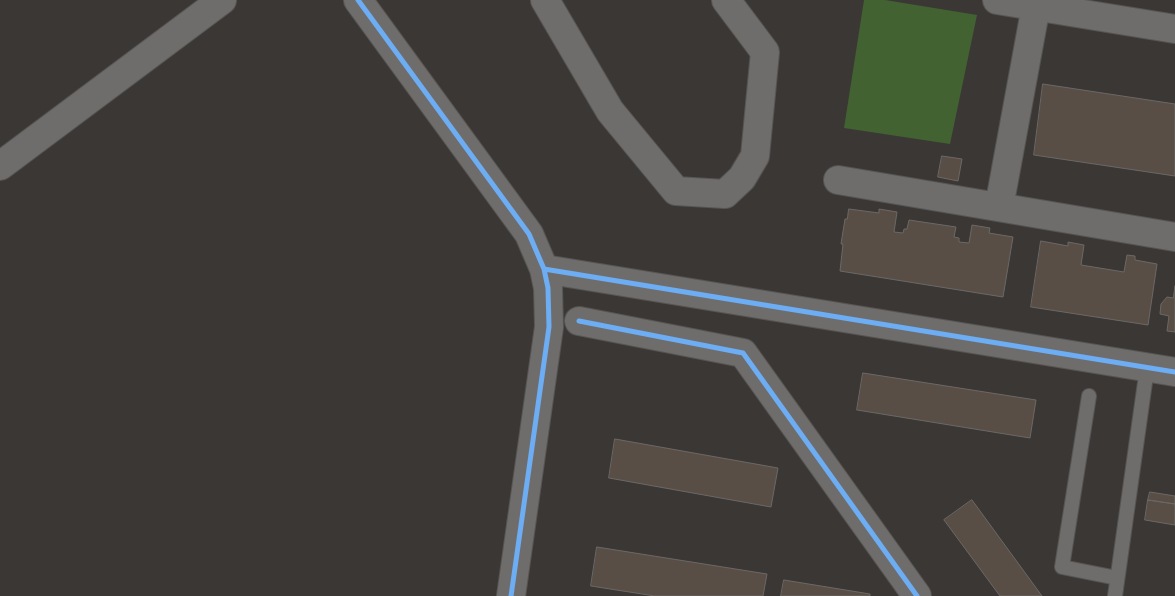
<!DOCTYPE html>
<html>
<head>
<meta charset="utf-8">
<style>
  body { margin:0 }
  canvas { display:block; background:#3a3735 }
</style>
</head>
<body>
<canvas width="1175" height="596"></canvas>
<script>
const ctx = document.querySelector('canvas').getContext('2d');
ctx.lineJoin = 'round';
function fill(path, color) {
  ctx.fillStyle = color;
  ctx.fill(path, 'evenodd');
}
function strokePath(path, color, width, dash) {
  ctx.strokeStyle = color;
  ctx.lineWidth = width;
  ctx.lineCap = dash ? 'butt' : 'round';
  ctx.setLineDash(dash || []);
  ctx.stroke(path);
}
fill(new Path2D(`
  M 864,0 L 885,0 L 977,15 L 950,144 L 844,128 Z`), '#426232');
const building = new Path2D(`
  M 1043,84 L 1175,104 L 1175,176 L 1034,155 Z
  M 942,156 L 962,159 L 958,181 L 938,177 Z
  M 849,209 L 879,213 L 879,209 L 897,212 L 894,232 L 903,233 L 904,229 L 907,229 L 909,220 L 956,227 L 954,237 L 959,238 L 959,242 L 969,243 L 972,225 L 990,228 L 989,233 L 1013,237 L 1003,297 L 840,271 L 843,244 L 841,244 L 845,219 L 847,219 Z
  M 1041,241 L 1068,246 L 1068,242 L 1084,245 L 1081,265 L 1124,272 L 1127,255 L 1135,256 L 1135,260 L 1157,264 L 1148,325 L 1031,307 Z
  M 1175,286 L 1175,332 L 1167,331 L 1169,316 L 1160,314 L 1161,304 L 1167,297 L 1173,298 Z
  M 863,373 L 1036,400 L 1030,438 L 857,410 Z
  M 615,439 L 778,468 L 771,507 L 609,478 Z
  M 1150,492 L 1175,496 L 1175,504 L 1148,500 Z
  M 972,500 L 1042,596 L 1000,596 L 944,520 Z
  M 1148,500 L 1175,504 L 1175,525 L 1145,520 Z
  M 597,547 L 767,574 L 763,596 L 655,596 L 591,586 Z
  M 784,580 L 870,594 L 870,596 L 781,596 Z`);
fill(building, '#594e45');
strokePath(building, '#6a6866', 1);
const lane = new Path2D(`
  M 1089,396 L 1062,567 L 1117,578
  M 1115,596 L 1147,368`);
const street = new Path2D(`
  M 545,0 L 610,111 L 676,191 L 725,194 L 742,178 L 755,156 L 765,52 L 726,0
  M 997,0 L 1175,29
  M 838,180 L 1175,237
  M 999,207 L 1036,6
  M 579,321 L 743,353 L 917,596`);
const secondary = new Path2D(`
  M 358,0 L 529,234 L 544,269 L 548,288 L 549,327 L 511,596
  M 0,166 L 222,0
  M 544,269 L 1175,372`);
strokePath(lane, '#575553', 16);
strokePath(street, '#575553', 30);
strokePath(secondary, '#575553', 30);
strokePath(lane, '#6f6d6b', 14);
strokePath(street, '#6f6d6b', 28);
strokePath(secondary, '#6f6d6b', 28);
strokePath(new Path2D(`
  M 358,0 L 529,234 L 544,269 L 548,288 L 549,327 L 511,596
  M 544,269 L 1175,372
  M 579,321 L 743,353 L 917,596`), '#6dadf4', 5);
</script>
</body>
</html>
